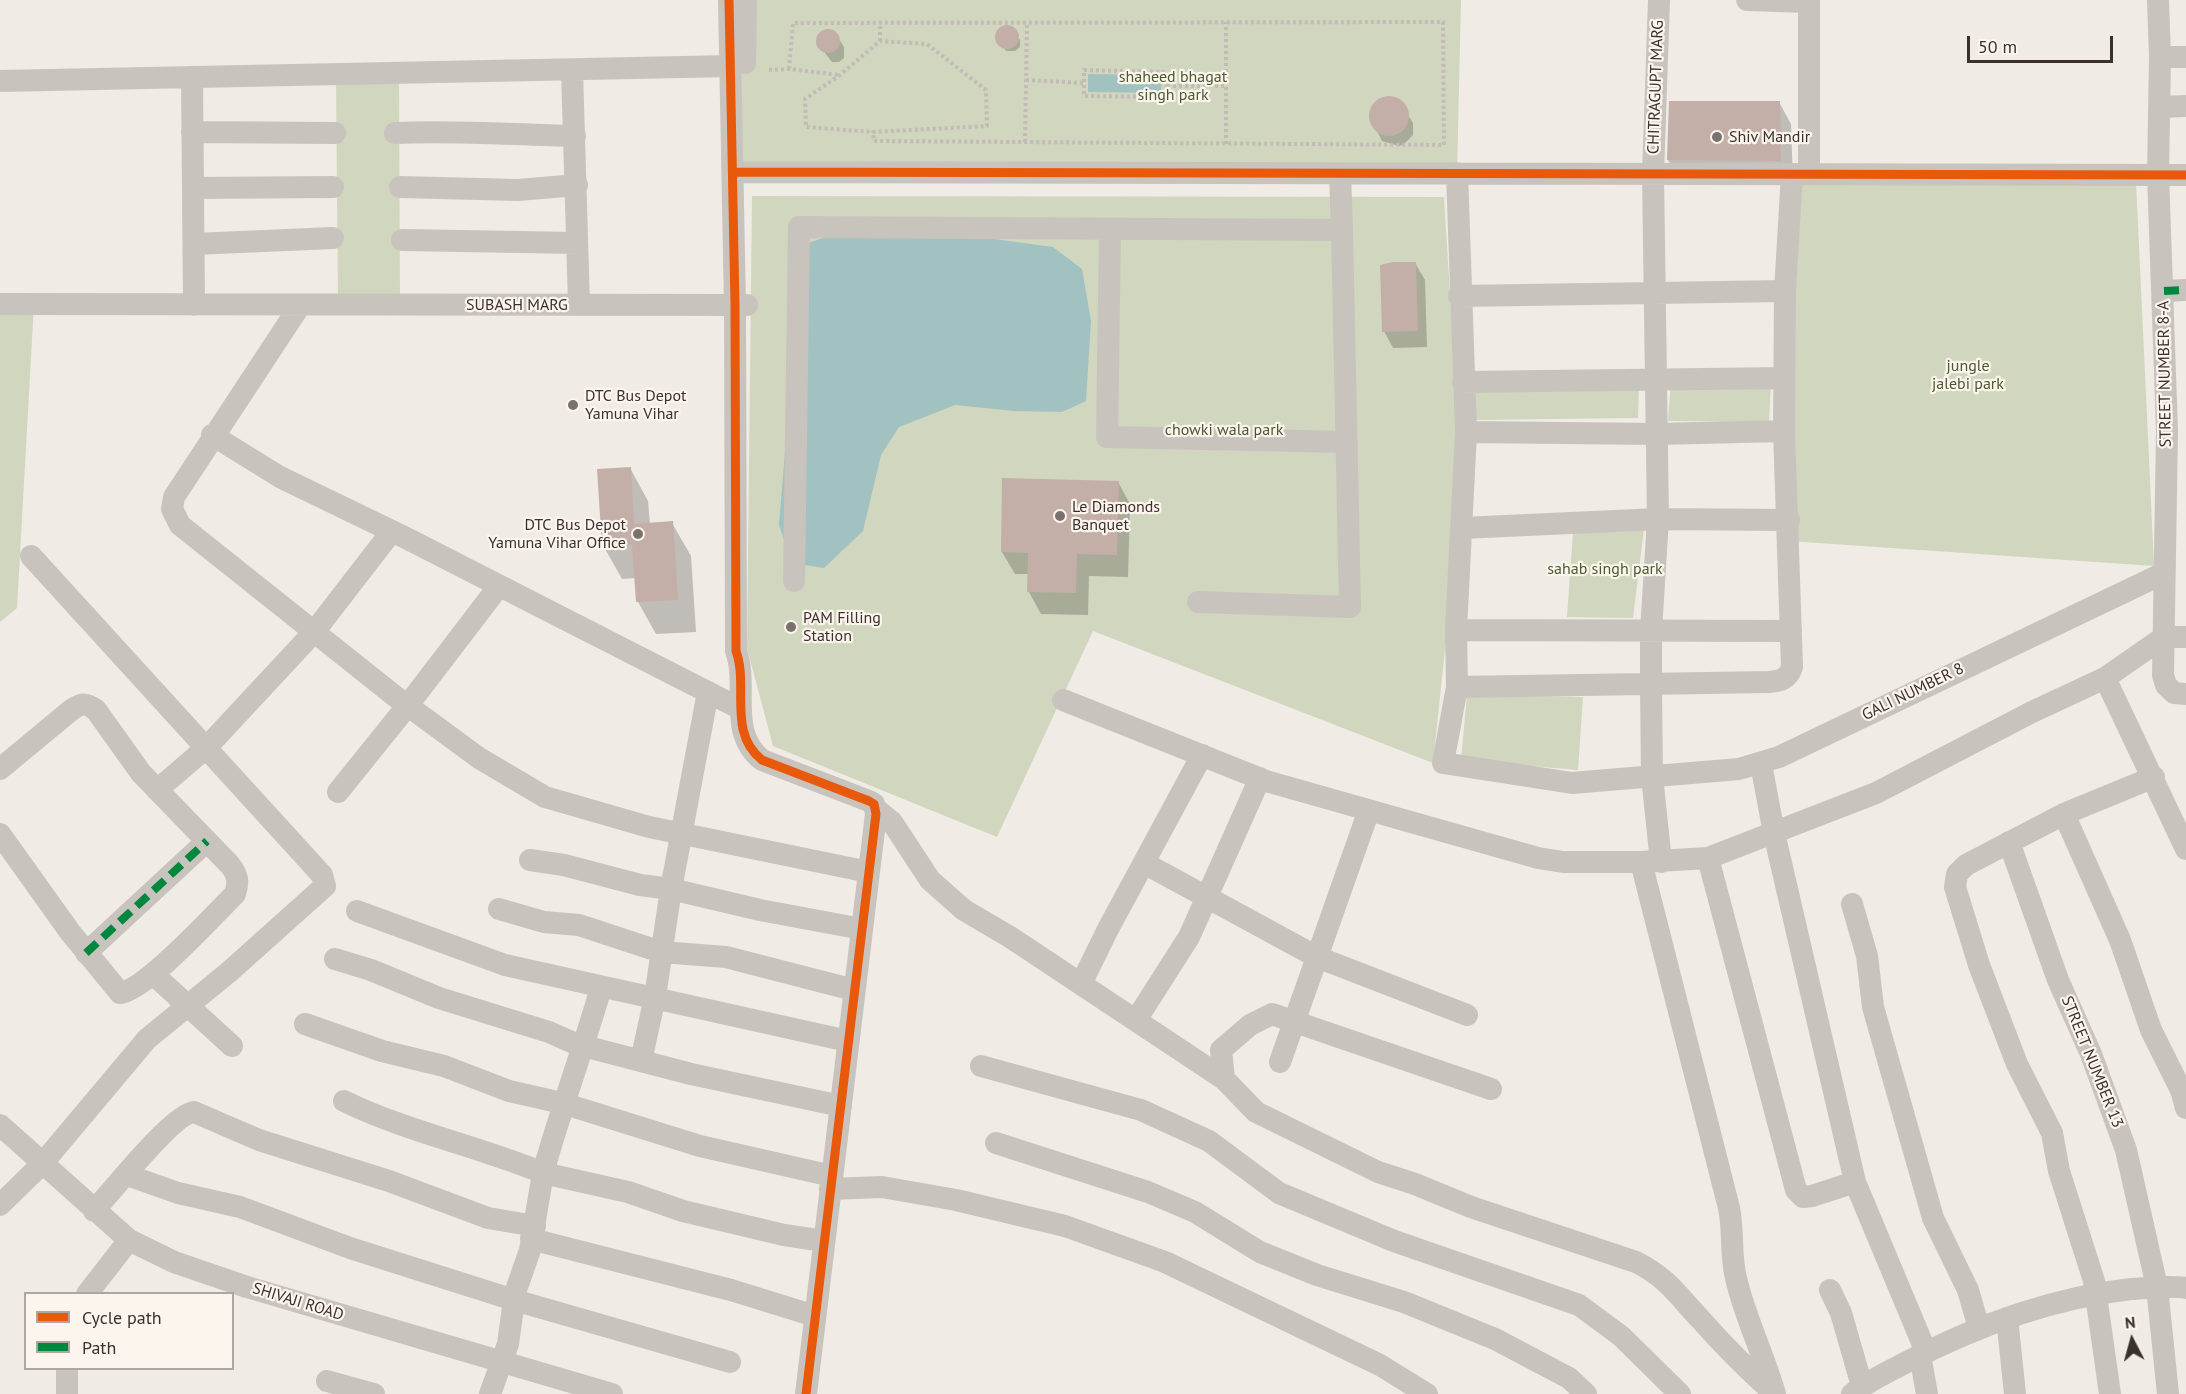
<!DOCTYPE html>
<html>
<head>
<meta charset="utf-8">
<style>
  body { margin:0 }
  #map { position:relative; width:2186px; height:1394px; overflow:hidden; background:#f0ebe5; font-family:"PT Sans",sans-serif }
  canvas { display:block }
  .legend { position:absolute; left:24px; top:1292px; width:210px; height:78px; box-sizing:border-box; background:#fbf5ee; border:2px solid #aea6a0; margin:0; padding:8px 10px; list-style:none; font-size:18px; color:#3b302b }
  .legend li { display:flex; align-items:center; gap:12px; height:30px }
  .legend b { width:30px; border:2px solid #aea6a0 }
  .north { position:absolute; left:2102px; top:1310px; width:60px; height:60px; -webkit-text-stroke:4px #fbf5ee; paint-order:stroke; rotate:354deg; font-size:16px; font-weight:700; line-height:24px; text-align:center; color:#3b302b }
  .north::after { content:''; display:block; margin:auto; width:21px; height:27px; background:#3b302b; clip-path:polygon(50% 0,100% 100%,50% 72%,0 100%) }
  .scale { position:absolute; left:1967px; top:36px; width:146px; height:27px; box-sizing:border-box; border:3px solid #3b302b; border-top:0; padding-left:8px; font-size:18px; line-height:21px; white-space:nowrap; color:#3b302b; -webkit-text-stroke:4px #fbf5ee; paint-order:stroke }
</style>
</head>
<body>
<div id="map">
<canvas width="2186" height="1394"></canvas>
<ul class="legend">
<li><b style="height:8px;background:#e8590c"></b>Cycle path</li>
<li><b style="height:8px;background:#00873e"></b>Path</li>
</ul>
<div class="north">N</div>
<div class="scale">50 m</div>
</div>
<script>
const ctx = document.querySelector('canvas').getContext('2d');
ctx.lineJoin = 'round';
function fill(path, color) {
  ctx.fillStyle = color;
  ctx.fill(path, 'evenodd');
}
function strokePath(path, color, width, dash) {
  ctx.strokeStyle = color;
  ctx.lineWidth = width;
  ctx.lineCap = dash ? 'butt' : 'round';
  ctx.setLineDash(dash || []);
  ctx.stroke(path);
}
function label(font, color, halo, rows, align = 'center') {
  ctx.font = font + ' "PT Sans",sans-serif';
  ctx.lineWidth = 4.5;
  ctx.setLineDash([]);
  ctx.textBaseline = 'middle';
  ctx.strokeStyle = halo;
  ctx.fillStyle = color;
  for (const [text, x, y, turn = 0] of rows) {
    ctx.save();
    ctx.translate(x, y);
    ctx.rotate((+turn || 0) * Math.PI / 180);
    ctx.textAlign = isNaN(turn) ? turn : align;
    if (halo) ctx.strokeText(text, 0, 0);
    ctx.fillText(text, 0, 0);
    ctx.restore();
  }
}
fill(new Path2D(`
  M 730,0 L 1461,0 L 1457,173 L 735,171 Z
  M 399,73 L 400,305 L 338,305 L 336,75 Z
  M 2136,182 L 2154,566 L 1789,541 L 1789,398 L 1802,183 Z
  M 752,196 L 1444,197 L 1462,489 L 1433,763 L 1093,631 L 997,837 L 773,746 L 747,648 Z
  M 0,304 L 34,304 L 17,608 L 0,622 Z
  M 1671,381 L 1771,384 L 1769,422 L 1668,421 Z
  M 1475,384 L 1639,384 L 1638,418 L 1474,420 Z
  M 1644,529 L 1633,618 L 1567,617 L 1573,533 Z
  M 1467,695 L 1583,697 L 1578,770 L 1461,760 Z`), '#d1d6bf');
fill(new Path2D(`
  M 1088,74 L 1162,75 L 1161,93 L 1088,92 Z
  M 950,233 L 1053,247 L 1082,269 L 1091,321 L 1086,401 L 1062,412 L 1014,411 L 955,405 L 899,427 L 881,455 L 863,531 L 824,568 L 792,563 L 779,525 L 802,245 L 829,236 Z`), '#a1c2c1');
fill(new Path2D(`
  M 1004,27 L 1010,27 L 1020,40 L 1020,47 L 1015,51 L 1006,51 L 997,37 Z
  M 825,31 L 832,31 L 837,36 L 844,47 L 844,58 L 839,62 L 832,62 L 818,44 L 820,35 Z
  M 1388,98 L 1399,101 L 1413,123 L 1413,135 L 1404,144 L 1399,146 L 1382,141 L 1371,119 L 1376,103 Z
  M 1670,102 L 1779,102 L 1791,124 L 1793,182 L 1681,182 L 1668,160 Z
  M 1415,263 L 1425,280 L 1427,347 L 1393,348 L 1384,331 Z
  M 630,468 L 648,501 L 650,524 L 672,523 L 691,556 L 696,632 L 656,634 L 638,602 L 636,578 L 622,579 L 604,547 Z
  M 1118,482 L 1130,504 L 1128,577 L 1089,576 L 1088,615 L 1041,614 L 1029,592 L 1029,574 L 1015,574 L 1002,552 Z`), '#0003');
fill(new Path2D(`
  M995 37a12 12 0 1 1 24 0a12 12 0 1 1-24 0Z
  M816 41a12 12 0 1 1 24 0a12 12 0 1 1-24 0Z
  M1369 116a20 20 0 1 1 40 0a20 20 0 1 1-40 0Z
  M 1669,101 L 1780,101 L 1781,161 L 1667,160 Z
  M 1393,262 L 1416,262 L 1418,331 L 1382,332 L 1380,265 Z
  M 631,467 L 634,524 L 673,521 L 678,600 L 636,602 L 632,545 L 602,547 L 597,469 Z
  M 1002,478 L 1119,481 L 1117,555 L 1077,554 L 1076,593 L 1027,592 L 1028,553 L 1001,552 Z`), '#c3afa7');
strokePath(new Path2D(`
  M 880,41 L 880,23
  M 789,69 L 793,23 L 1443,22 L 1444,145 L 874,141 L 873,132 L 987,126 L 986,90 L 927,44 L 880,41 L 840,75 L 805,99 L 806,127 L 873,132
  M 769,70 L 789,69 L 839,75
  M 1084,70 L 1167,72 L 1166,97 L 1084,96 Z
  M 1026,80 L 1084,83
  M 1167,86 L 1226,86
  M 1025,142 L 1027,23
  M 1226,144 L 1226,22`), '#c2bbb6', 4, [3, 3]);
strokePath(new Path2D(`
  M 729,0 L 735,305 L 736,651 C 749,687 727,732 762,760 L 869,801 L 874,804 L 876,814 L 806,1394
  M 1659,0 L 1653,174 L 1658,519 L 1651,631 L 1651,685 L 1652,776 L 1661,862
  M 1747,0 L 1808,2
  M 1809,0 L 1809,174
  M 2158,0 L 2160,57 L 2158,174 L 2167,431 L 2163,675 L 2166,685 L 2174,693 L 2186,694
  M 2160,57 L 2186,57
  M 745,63 L 746,0
  M 572,70 L 579,305
  M 192,77 L 194,305
  M 0,81 L 731,66
  M 2160,107 L 2186,106
  M 192,132 L 335,133
  M 395,133 C 455,130 515,135 575,136
  M 733,172 L 2186,175
  M 1340,173 L 1342,230
  M 1457,173 L 1466,432
  M 400,187 L 518,190 L 577,185
  M 193,188 L 333,187
  M 1110,230 L 1107,437 L 1347,442
  M 402,240 L 577,243
  M 194,244 L 333,238
  M 2164,291 L 2186,290
  M 1459,296 L 1785,291
  M 0,304 L 747,305
  M 299,307 L 174,497 L 172,509 L 180,525 L 396,697 L 479,758 L 545,797 L 649,827 L 869,872
  M 1463,382 L 1784,378
  M 1784,431 L 1657,434 L 1466,432 L 1456,630 L 1457,687 L 1769,682 C 1781,681 1788,679 1792,667 L 1784,431 L 1785,291 L 1792,174
  M 212,435 L 280,477 L 406,538 L 739,708
  M 1462,528 L 1658,519 L 1789,520
  M 794,581 L 799,227 L 1342,230 L 1350,607 L 1198,602
  M 1456,630 L 1791,631
  M 2105,678 L 2186,849
  M 1457,687 L 1443,763 L 1572,783 L 1739,769 L 1779,757 L 2164,573
  M 1063,700 L 1266,781 L 1538,858 L 1563,862 L 1641,862 L 1708,858 L 1876,793 L 2032,712 L 2105,678 L 2164,637 L 2186,637
  M 1761,764 L 1774,833 L 1855,1182 L 1926,1352
  M 0,769 L 70,711 C 81,703 85,702 96,710 L 141,773 L 230,865 C 238,875 239,882 235,894 C 213,916 146,990 120,993 L 70,932 L 0,834
  M 157,790 L 206,748 L 314,632 L 392,531
  M 338,792 L 408,705 L 499,586
  M 876,809 L 892,822 L 930,880 L 964,910 L 1010,937 L 1224,1079 L 1221,1050 L 1250,1025 L 1272,1014 L 1491,1089
  M 2064,814 L 2120,940 L 2151,1030 L 2181,1090 L 2186,1108
  M 2009,842 L 2058,980 L 2091,1054 L 2126,1150 L 2157,1287 L 2168,1394
  M 1708,858 L 1796,1190 L 1803,1197 L 1812,1196 L 1855,1182
  M 530,860 L 564,865 L 640,885 L 671,889 L 760,910 L 862,929
  M 1641,862 L 1729,1208 C 1734,1232 1730,1255 1736,1278 C 1745,1318 1764,1355 1775,1394
  M 1144,863 L 1317,957 L 1467,1015
  M 1852,904 L 1867,956 L 1873,1007 L 1933,1218 L 1968,1290 L 1979,1328
  M 499,909 L 544,922 L 579,925 L 661,952 L 726,957 L 854,990
  M 357,911 L 505,965 L 848,1041
  M 86,953 L 207,841
  M 335,959 L 371,970 L 439,998 L 549,1032 L 576,1044 L 691,1074 L 841,1106
  M 153,974 L 232,1046
  M 1081,984 L 1108,929 L 1202,755
  M 1136,1020 L 1189,937 L 1260,778
  M 305,1024 L 382,1051 L 444,1066 L 509,1091 L 562,1103 L 700,1146 L 832,1176
  M 641,1061 L 655,997 L 671,889 L 708,692
  M 1280,1062 L 1369,810
  M 981,1066 L 1141,1110 L 1209,1141 L 1279,1193 L 1394,1241 L 1579,1305 L 1621,1336 L 1680,1394
  M 1224,1079 L 1256,1112 L 1378,1172 L 1415,1184 L 1471,1207 L 1636,1262 C 1668,1278 1679,1297 1702,1321 C 1725,1347 1749,1371 1775,1394
  M 344,1101 C 407,1132 478,1146 543,1173 C 560,1111 583,1050 601,988
  M 0,1125 L 129,1240
  M 996,1143 L 1148,1192 L 1195,1212 L 1260,1252 L 1317,1275 L 1404,1302 L 1495,1339 L 1569,1378 L 1586,1394
  M 127,1175 L 178,1193 L 240,1207 L 350,1248 L 514,1300 L 730,1362
  M 830,1189 L 882,1187 L 956,1200 L 1065,1226 L 1165,1262 L 1380,1365 L 1427,1394
  M 0,1205 L 42,1164 L 147,1039 L 229,972 L 325,886 L 322,875 L 31,556
  M 94,1211 C 111,1192 174,1113 194,1112 L 259,1140 L 389,1181 L 488,1218 L 535,1226
  M 531,1239 L 731,1290 L 815,1316
  M 1830,1290 L 1841,1313 L 1862,1386
  M 87,1294 L 129,1240 L 174,1262 L 247,1287 L 612,1394
  M 2007,1318 L 2015,1394
  M 1920,1355 L 1927,1394
  M 67,1368 L 67,1394
  M 327,1381 L 374,1394
  M 490,1394 L 508,1344 L 515,1293 L 530,1250 L 543,1173 L 628,1192 L 683,1211 L 784,1235 L 824,1241
  M 1852,1394 C 1867,1382 1886,1373 1903,1364 C 1975,1326 2050,1298 2131,1289 C 2150,1288 2168,1285 2186,1288
  M 2110,1394 L 2094,1281 L 2059,1171 L 2052,1133 L 2017,1064 L 1979,965 L 1955,887 L 1957,874 L 1966,865 L 2064,814 L 2154,777`), '#c9c3be', 22);
strokePath(new Path2D(`
  M 2164,291 L 2186,290
  M 86,953 L 207,841`), '#00873e', 8, [15, 8]);
strokePath(new Path2D(`
  M 729,0 L 735,305 L 736,651 C 749,687 727,732 762,760 L 869,801 L 874,804 L 876,814 L 806,1394
  M 733,172 L 2186,175`), '#e8590c', 9);
for (const [x, y, r, color] of [
  [1717,137,6,"#7a716c"],
  [573,405,6,"#7a716c"],
  [1060,516,6,"#7a716c"],
  [638,534,6,"#7a716c"],
  [791,627,6,"#7a716c"]
]) {
  const dot = new Path2D();
  dot.arc(x, y, r, 0, 2 * Math.PI);
  ctx.fillStyle = color;
  ctx.fill(dot);
  strokePath(dot, '#fbf5ee', 2);
}
label('16px', '#4a5a2e', '#fbf5ee', [
  ["shaheed bhagat",1173,77],
  ["singh park",1173,95],
  ["jungle",1968,366],
  ["jalebi park",1968,384],
  ["chowki wala park",1224,430],
  ["sahab singh park",1605,569]
]);
label('16px', '#3b302b', '#fbf5ee', [
  ["CHITRAGUPT MARG",1656,87,-88],
  ["SUBASH MARG",517,305],
  ["STREET NUMBER 8-A",2165,374,-91],
  ["GALI NUMBER 8",1913,692,-26],
  ["STREET NUMBER 13",2092,1062,68],
  ["SHIVAJI ROAD",298,1302,17]
]);
label('16px', '#3b302b', '#fbf5ee', [
  ["Shiv Mandir",1729,137],
  ["DTC Bus Depot",585,396],
  ["Yamuna Vihar",585,414],
  ["Le Diamonds",1072,507],
  ["Banquet",1072,525],
  ["DTC Bus Depot",626,525,"right"],
  ["Yamuna Vihar Office",626,543,"right"],
  ["PAM Filling",803,618],
  ["Station",803,636]
], 'left');
</script>
</body>
</html>
